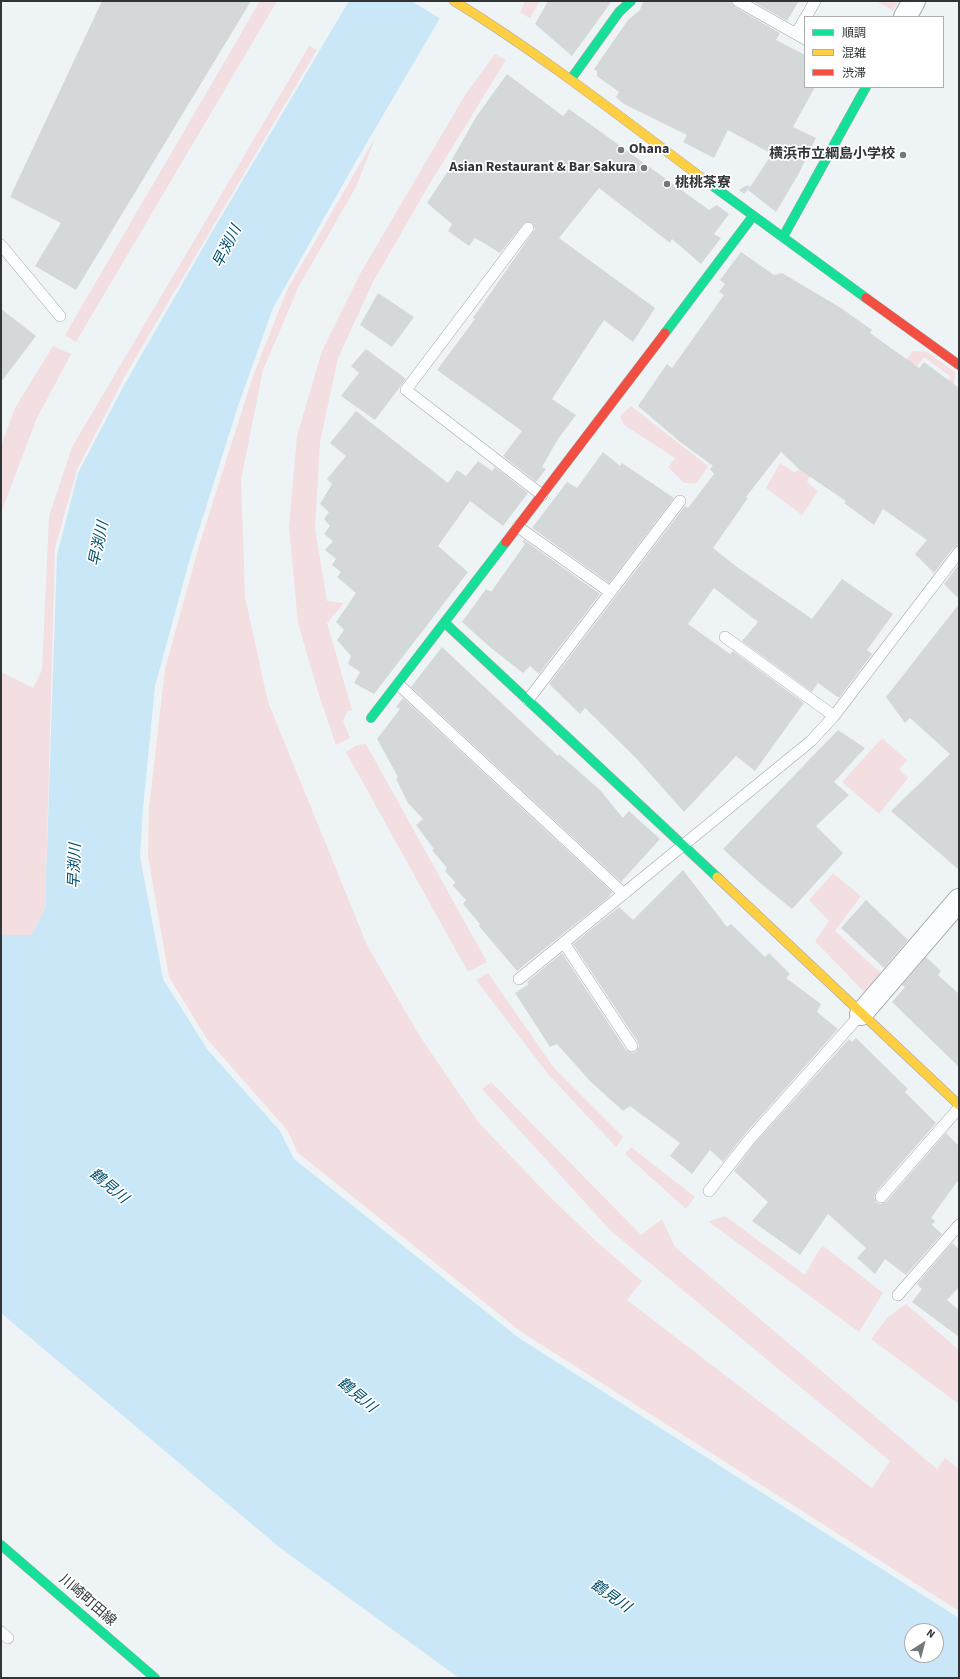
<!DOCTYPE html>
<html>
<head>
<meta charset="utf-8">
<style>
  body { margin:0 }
  #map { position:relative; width:960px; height:1679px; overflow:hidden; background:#eef4f6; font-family:"Source Sans 3","Noto Sans JP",sans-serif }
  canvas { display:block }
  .frame { position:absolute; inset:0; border:2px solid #313537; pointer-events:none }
  .legend { position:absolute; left:804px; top:16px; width:140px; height:72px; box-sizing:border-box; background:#fff; border:1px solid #adaeaf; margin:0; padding:5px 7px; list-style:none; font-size:12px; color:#313537 }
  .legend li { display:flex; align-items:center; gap:8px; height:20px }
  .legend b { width:20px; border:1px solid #adaeaf }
  .north { position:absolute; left:904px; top:1623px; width:40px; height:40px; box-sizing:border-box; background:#fff; border:1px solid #adaeaf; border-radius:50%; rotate:36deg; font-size:11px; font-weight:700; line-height:16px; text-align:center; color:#313537 }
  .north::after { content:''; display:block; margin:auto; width:14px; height:18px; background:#73787a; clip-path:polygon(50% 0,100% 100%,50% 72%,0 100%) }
</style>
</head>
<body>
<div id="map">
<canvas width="960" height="1679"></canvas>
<div class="frame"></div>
<ul class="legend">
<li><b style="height:5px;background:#16e098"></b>順調</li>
<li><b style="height:5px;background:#ffcf43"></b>混雑</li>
<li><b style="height:5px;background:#f24e42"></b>渋滞</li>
</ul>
<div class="north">N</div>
</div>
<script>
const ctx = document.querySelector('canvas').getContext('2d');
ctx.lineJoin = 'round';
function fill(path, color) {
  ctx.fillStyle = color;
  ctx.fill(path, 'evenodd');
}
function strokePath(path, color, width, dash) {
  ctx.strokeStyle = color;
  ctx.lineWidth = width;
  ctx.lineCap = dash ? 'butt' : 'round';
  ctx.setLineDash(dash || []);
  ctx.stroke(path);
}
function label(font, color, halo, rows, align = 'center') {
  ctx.font = font + ' "Source Sans 3","Noto Sans JP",sans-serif';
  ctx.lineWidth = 3.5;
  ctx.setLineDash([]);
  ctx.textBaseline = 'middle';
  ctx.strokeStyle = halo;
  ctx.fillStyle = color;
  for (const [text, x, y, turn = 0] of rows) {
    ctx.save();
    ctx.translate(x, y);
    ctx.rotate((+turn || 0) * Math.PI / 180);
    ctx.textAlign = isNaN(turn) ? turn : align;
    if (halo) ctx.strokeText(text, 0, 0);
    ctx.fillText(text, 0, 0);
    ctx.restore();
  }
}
fill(new Path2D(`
  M 260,1 L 277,1 L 76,342 L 65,335 Z
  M 525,1 L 540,1 L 530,18 L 520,13 Z
  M 876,1 L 899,1 L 893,11 Z
  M 309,46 L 317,50 L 126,374 L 77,470 L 55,548 L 46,879 L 46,906 L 32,935 L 4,935 L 1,933 L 1,672 L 33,688 L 42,670 L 49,516 L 72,447 Z
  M 495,54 L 506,60 L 426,190 L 373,282 L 338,358 L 320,442 L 315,528 L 327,601 L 344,603 L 327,623 L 352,710 L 347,712 L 343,721 L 350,738 L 336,745 L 318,692 L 298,623 L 289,527 L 297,436 L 322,351 L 360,274 L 465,95 Z
  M 376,136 L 356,187 L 299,286 L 263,370 L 241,480 L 245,597 L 268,702 L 367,945 L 419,1035 L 479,1123 L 546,1193 L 598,1243 L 642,1281 L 627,1300 L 872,1488 L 890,1461 L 611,1231 L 482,1089 L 491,1082 L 641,1235 L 662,1219 L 675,1247 L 937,1469 L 945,1458 L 959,1469 L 959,1611 L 520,1331 L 297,1152 L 288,1131 L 207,1039 L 169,977 L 148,856 L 149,808 L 165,669 L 199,546 L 253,376 L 287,290 Z
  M 53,346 L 71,354 L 36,420 L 1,513 L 1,446 L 15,408 Z
  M 913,351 L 927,352 L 955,372 L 954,385 L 925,414 L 951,377 L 924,357 L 902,386 L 872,405 Z
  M 631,406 L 708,466 L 697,483 L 684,483 L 668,467 L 675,458 L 624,425 L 620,416 Z
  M 780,463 L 795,473 L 800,468 L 810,476 L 807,482 L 818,491 L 802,515 L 766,488 Z
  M 882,738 L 907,760 L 899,769 L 908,778 L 879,814 L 842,782 Z
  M 366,744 L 487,962 L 468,972 L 346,752 L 357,745 Z
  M 833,873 L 861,896 L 835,931 L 883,975 L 867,995 L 815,941 L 829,921 L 809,900 Z
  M 488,973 L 554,1068 L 623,1137 L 616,1147 L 548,1074 L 476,980 Z
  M 631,1147 L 695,1197 L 686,1209 L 625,1154 Z
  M 725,1216 L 805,1275 L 822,1245 L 883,1293 L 859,1332 L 709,1222 L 712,1220 Z
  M 906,1304 L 959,1350 L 959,1404 L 871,1339 L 888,1317 Z`), '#f3dee1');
fill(new Path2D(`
  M 349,1 L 450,1 L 355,163 L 273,308 L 238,406 L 190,558 L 155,686 L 143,808 L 140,856 L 163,979 L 207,1049 L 280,1131 L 294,1159 L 519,1338 L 959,1618 L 959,1678 L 459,1678 L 279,1547 L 1,1313 L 1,933 L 4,935 L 32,935 L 46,906 L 46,879 L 57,555 L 78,473 L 123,387 L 212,232 ZM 912,1631 L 936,1631 L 936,1655 L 912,1655 Z`), '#cae7f7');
fill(new Path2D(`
  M 411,1 L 452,1 L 441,19 Z`), '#eef4f6');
fill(new Path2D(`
  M 102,1 L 251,1 L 76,290 L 35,266 L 61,223 L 10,197 Z
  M 548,1 L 612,1 L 572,56 L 535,24 Z
  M 643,1 L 731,1 L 735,7 L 780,33 L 776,40 L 805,55 L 805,87 L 815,87 L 793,127 L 816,138 L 798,175 L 776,212 L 748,190 L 772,154 L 728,130 L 714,158 L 683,142 L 687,135 L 624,104 L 616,97 L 619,92 L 597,76 L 597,71 L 594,69 L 628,20 L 640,10 Z
  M 752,1 L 799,1 L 787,21 Z
  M 507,74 L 563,116 L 569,109 L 709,210 L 717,205 L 729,214 L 714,234 L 721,238 L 701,264 L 672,239 L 670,243 L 599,188 L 559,238 L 655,308 L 633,342 L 604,320 L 552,399 L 576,415 L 558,439 L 542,467 L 546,469 L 536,482 L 503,456 L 522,431 L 437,370 L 475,319 L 473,318 L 535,229 L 532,223 L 525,222 L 500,253 L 475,238 L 469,246 L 448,231 L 452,224 L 427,203 L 452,165 L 450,163 L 476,117 Z
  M 747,185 L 750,187 L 744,194 L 739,190 Z
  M 741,252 L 774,275 L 782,273 L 841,308 L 872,330 L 870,333 L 919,368 L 924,362 L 959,388 L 959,545 L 953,548 L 934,573 L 915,554 L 927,540 L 883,509 L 874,525 L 844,503 L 846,501 L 800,470 L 781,452 L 746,497 L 748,498 L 713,548 L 737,567 L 812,619 L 842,579 L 893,614 L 867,650 L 872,654 L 839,698 L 818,683 L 812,692 L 742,641 L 758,622 L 714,588 L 688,624 L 730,654 L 733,651 L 804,703 L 755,771 L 736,756 L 684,812 L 636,758 L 585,708 L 580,714 L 549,684 L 685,506 L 688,508 L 714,474 L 710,469 L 713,466 L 679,441 L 638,406 L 667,364 L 672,368 L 724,295 L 719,292 L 725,284 L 720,280 Z
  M 378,293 L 414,317 L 392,347 L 360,325 Z
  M 1,309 L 36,336 L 1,382 Z
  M 366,349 L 406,379 L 375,420 L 341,396 L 359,373 L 351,366 Z
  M 356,411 L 448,483 L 457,470 L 466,476 L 478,461 L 492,471 L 495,467 L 528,493 L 503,526 L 470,501 L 438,546 L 468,572 L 374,694 L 354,683 L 360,672 L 348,664 L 351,656 L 337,640 L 344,630 L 336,622 L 356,593 L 337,577 L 341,572 L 332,565 L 336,559 L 325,550 L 333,541 L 324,534 L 330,526 L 324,519 L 329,512 L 320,504 L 332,484 L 327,479 L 346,456 L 330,443 Z
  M 603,452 L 620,466 L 622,463 L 674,498 L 609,583 L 532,528 L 567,482 L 577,488 Z
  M 524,540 L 600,594 L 539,674 L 530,666 L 523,673 L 491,648 L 462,622 L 486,589 L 491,592 L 525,544 L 522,541 Z
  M 959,564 L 959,599 L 944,584 Z
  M 959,604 L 959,870 L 891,811 L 950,754 L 910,718 L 905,723 L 886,697 Z
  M 442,647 L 558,756 L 559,754 L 600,790 L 623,818 L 629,811 L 660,839 L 621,882 L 411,687 Z
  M 403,698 L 612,892 L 609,897 L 517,971 L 479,926 L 480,924 L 463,904 L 466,900 L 453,886 L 455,882 L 445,871 L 447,868 L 432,850 L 434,849 L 416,825 L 423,819 L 408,803 L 396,779 L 398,777 L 377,739 L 400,709 L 396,707 Z
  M 838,730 L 865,748 L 834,782 L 849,795 L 816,826 L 843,853 L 792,909 L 759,882 L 723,849 Z
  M 683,870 L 727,927 L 731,924 L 765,957 L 769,953 L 790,974 L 786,978 L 821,1004 L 817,1012 L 838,1029 L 744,1135 L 723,1162 L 710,1150 L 692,1174 L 670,1156 L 680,1143 L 630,1106 L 623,1111 L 590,1081 L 557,1044 L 550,1047 L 515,993 L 529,984 L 527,982 L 562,953 L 626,1050 L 632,1053 L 636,1052 L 639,1046 L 638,1042 L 573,944 L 619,907 L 633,920 Z
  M 866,900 L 908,940 L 884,968 L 841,928 Z
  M 926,957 L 941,971 L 938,975 L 959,994 L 959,1067 L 892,1002 L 905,987 L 902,985 Z
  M 856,1038 L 908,1089 L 905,1092 L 936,1123 L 876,1192 L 874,1196 L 876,1202 L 880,1204 L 886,1202 L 946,1133 L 959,1146 L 959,1179 L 931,1218 L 935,1221 L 932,1225 L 942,1234 L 906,1275 L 885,1259 L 875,1274 L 857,1258 L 866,1248 L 828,1214 L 800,1255 L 752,1221 L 768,1202 L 734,1171 L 754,1144 L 849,1039 L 852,1042 Z
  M 952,1243 L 959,1249 L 959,1287 L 947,1300 L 959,1310 L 959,1337 L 912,1302 L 922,1289 L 917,1284 Z`), '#d4d8d9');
const lane = new Path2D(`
  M 738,1 L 805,39
  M 806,17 L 815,1
  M 796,34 L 805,18
  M 528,228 L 406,390 L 542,495
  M 1,245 L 60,316
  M 518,527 L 610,592
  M 725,637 L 834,716
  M 398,684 L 624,894
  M 528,700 L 680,501
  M 564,943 L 632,1046
  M 519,979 L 811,741 L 834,716 L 959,552
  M 709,1191 L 749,1140 L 861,1014
  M 881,1197 L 959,1108
  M 898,1295 L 959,1225
  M 1,1632 L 8,1638`);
const street = new Path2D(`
  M 905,17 L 914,1
  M 861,1014 L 959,900`);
const fast = new Path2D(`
  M 571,79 L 619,12 L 631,1
  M 706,181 L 866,298
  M 783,237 L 866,87
  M 665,333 L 753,216
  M 445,623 L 717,877
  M 371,718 L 506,542
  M 1,1545 L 155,1678`);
const slow = new Path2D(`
  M 454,1 C 542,55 623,119 706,181
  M 717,877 L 959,1105`);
const jam = new Path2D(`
  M 866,298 L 959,365
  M 506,542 L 665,333`);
strokePath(lane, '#a4a8aa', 12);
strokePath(street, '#a4a8aa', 24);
strokePath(fast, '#a4a8aa', 10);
strokePath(slow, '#a4a8aa', 10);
strokePath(jam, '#a4a8aa', 10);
strokePath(lane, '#fcfdfe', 11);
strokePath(street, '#fcfdfe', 22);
strokePath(fast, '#16e098', 9);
strokePath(slow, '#ffcf43', 9);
strokePath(jam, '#f24e42', 9);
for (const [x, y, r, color] of [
  [621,150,4,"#73787a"],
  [903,155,4,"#73787a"],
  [644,168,4,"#73787a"],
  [667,184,4,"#73787a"]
]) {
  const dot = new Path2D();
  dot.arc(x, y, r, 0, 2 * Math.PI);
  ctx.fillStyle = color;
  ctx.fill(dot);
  strokePath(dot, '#fff', 1.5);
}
label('bold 14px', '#313537', '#fff', [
  ["Ohana",629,150],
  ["横浜市立綱島小学校",895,155,"right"],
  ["Asian Restaurant & Bar Sakura",636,168,"right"],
  ["桃桃茶寮",675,184]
], 'left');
label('14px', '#313537', '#fff', [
  ["川崎町田線",87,1601,41]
]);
label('italic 15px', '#004d6c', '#fff', [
  ["早渕川",228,247,-63],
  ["早渕川",100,544,-78],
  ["早渕川",76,866,-88],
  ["鶴見川",108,1187,40],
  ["鶴見川",356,1396,40],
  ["鶴見川",610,1597,35]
]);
</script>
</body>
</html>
